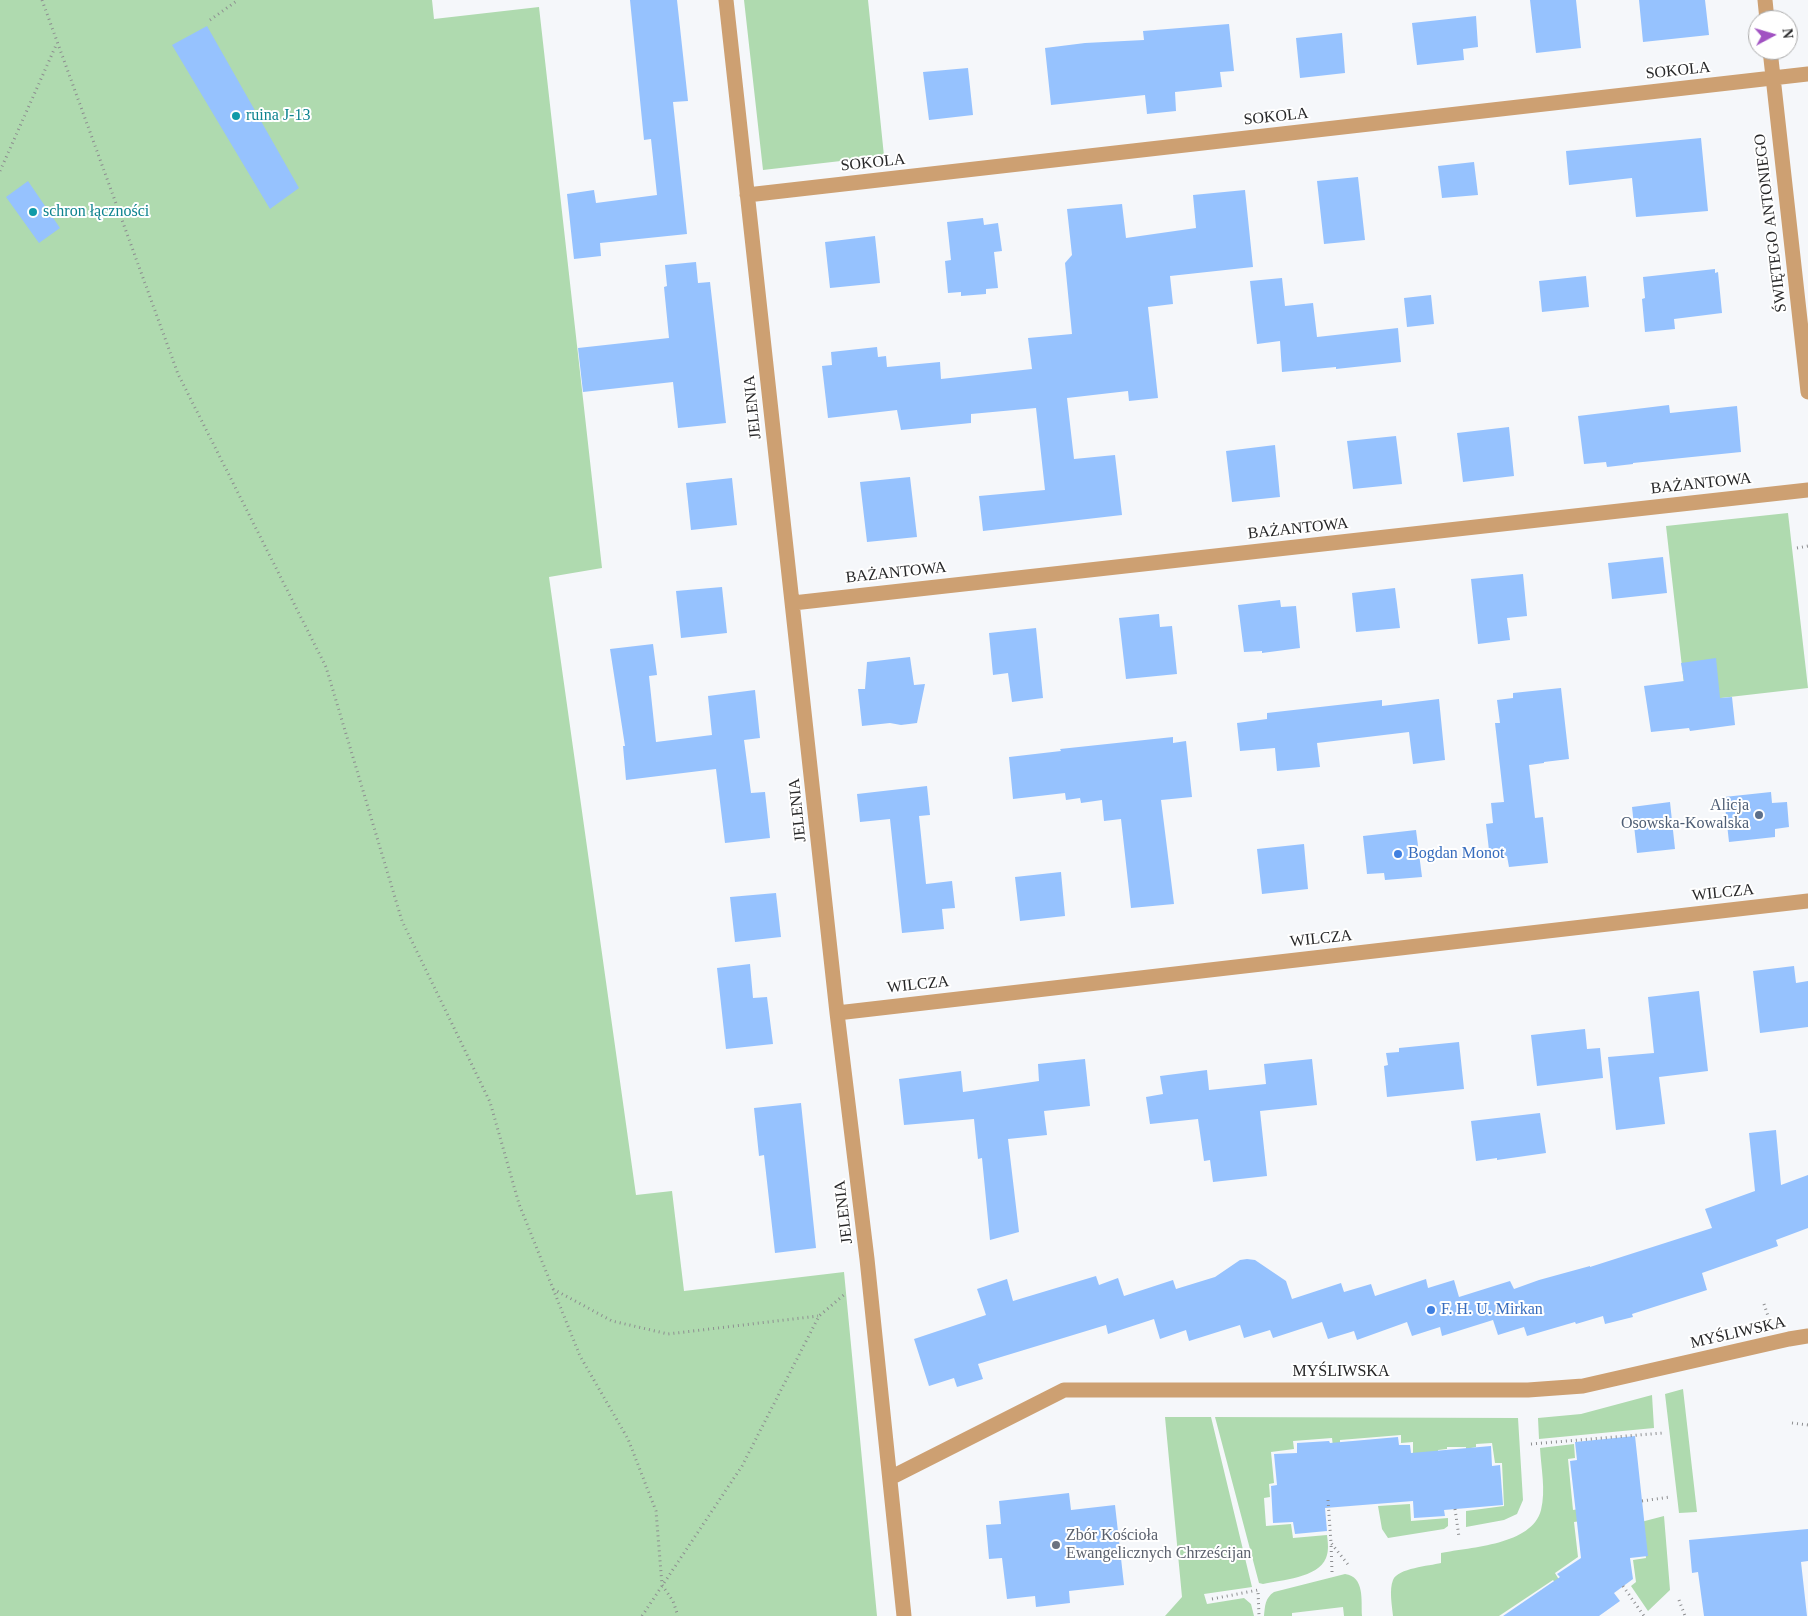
<!DOCTYPE html>
<html>
<head>
<meta charset="utf-8">
<style>
  body { margin:0 }
  #map { position:relative; width:1808px; height:1616px; overflow:hidden; background:#f5f7fa; font-family:Georgia,serif }
  canvas { display:block }
  .north { position:absolute; left:1748px; top:10px; width:50px; height:50px; box-sizing:border-box; background:#fff; border:1px solid #a9a9a9; border-radius:50%; rotate:84deg; font-size:14px; font-weight:700; line-height:20px; text-align:center; color:#272728 }
  .north::after { content:''; display:block; margin:auto; width:18px; height:22px; background:#a152c2; clip-path:polygon(50% 0,100% 100%,50% 72%,0 100%) }
</style>
</head>
<body>
<div id="map">
<canvas width="1808" height="1616"></canvas>
<div class="north">N</div>
</div>
<script>
const ctx = document.querySelector('canvas').getContext('2d');
ctx.lineJoin = 'round';
function fill(path, color) {
  ctx.fillStyle = color;
  ctx.fill(path, 'evenodd');
}
function strokePath(path, color, width, dash) {
  ctx.strokeStyle = color;
  ctx.lineWidth = width;
  ctx.lineCap = dash ? 'butt' : 'round';
  ctx.setLineDash(dash || []);
  ctx.stroke(path);
}
function label(font, color, halo, rows, align = 'center') {
  ctx.font = font + ' Georgia,serif';
  ctx.lineWidth = 4;
  ctx.setLineDash([]);
  ctx.textBaseline = 'middle';
  ctx.strokeStyle = halo;
  ctx.fillStyle = color;
  for (const [text, x, y, turn = 0] of rows) {
    ctx.save();
    ctx.translate(x, y);
    ctx.rotate((+turn || 0) * Math.PI / 180);
    ctx.textAlign = isNaN(turn) ? turn : align;
    if (halo) ctx.strokeText(text, 0, 0);
    ctx.fillText(text, 0, 0);
    ctx.restore();
  }
}
fill(new Path2D(`
  M 0,0 L 432,0 L 434,19 L 539,7 L 602,568 L 549,577 L 636,1195 L 672,1191 L 684,1291 L 844,1272 L 877,1616 L 0,1616 Z
  M 744,0 L 868,0 L 884,156 L 763,170 Z
  M 1788,513 L 1808,688 L 1686,702 L 1666,526 Z
  M 1683,1389 L 1697,1512 L 1679,1513 L 1665,1394 Z
  M 1652,1395 L 1654,1428 L 1539,1439 L 1538,1418 L 1581,1414 Z
  M 1165,1417 L 1211,1417 L 1252,1587 L 1204,1594 L 1207,1604 L 1244,1598 L 1251,1604 L 1254,1616 L 1165,1616 L 1182,1597 Z
  M 1215,1417 L 1518,1418 L 1523,1500 L 1517,1514 L 1504,1520 L 1466,1527 L 1466,1511 L 1504,1506 L 1502,1463 L 1495,1463 L 1492,1443 L 1476,1444 L 1476,1447 L 1466,1449 L 1466,1447 L 1447,1447 L 1447,1449 L 1438,1450 L 1438,1456 L 1413,1453 L 1413,1442 L 1401,1443 L 1401,1435 L 1340,1440 L 1340,1447 L 1333,1447 L 1332,1438 L 1293,1441 L 1294,1449 L 1271,1452 L 1274,1483 L 1269,1484 L 1270,1497 L 1264,1498 L 1266,1526 L 1291,1524 L 1293,1538 L 1327,1535 C 1328,1543 1329,1551 1326,1558 C 1318,1578 1281,1580 1263,1584 L 1259,1583 Z
  M 1574,1444 L 1575,1458 L 1568,1459 L 1573,1510 L 1579,1509 L 1581,1521 L 1574,1522 L 1578,1557 L 1555,1573 L 1561,1583 L 1557,1585 L 1553,1580 L 1499,1616 L 1393,1616 C 1392,1605 1389,1590 1393,1580 C 1398,1568 1429,1566 1441,1563 L 1441,1553 C 1471,1547 1532,1545 1541,1510 C 1546,1490 1541,1468 1540,1448 Z
  M 1410,1504 L 1411,1521 L 1448,1518 L 1448,1526 L 1444,1529 L 1388,1538 L 1382,1529 L 1378,1506 Z
  M 1664,1516 L 1670,1590 L 1648,1611 L 1631,1586 L 1636,1582 L 1633,1560 L 1646,1558 L 1641,1522 Z
  M 1345,1574 C 1365,1577 1361,1600 1362,1616 L 1344,1616 L 1343,1607 L 1292,1613 L 1292,1616 L 1264,1616 C 1265,1606 1265,1598 1274,1592 Z`), '#afdaaf');
fill(new Path2D(`
  M 630,0 L 677,0 L 688,101 L 673,102 L 687,234 L 600,243 L 601,256 L 574,259 L 567,194 L 594,190 L 596,203 L 657,195 L 651,139 L 644,140 Z
  M 1530,0 L 1576,0 L 1581,48 L 1536,53 Z
  M 1639,0 L 1705,0 L 1709,35 L 1643,42 Z
  M 1476,16 L 1478,47 L 1463,49 L 1464,60 L 1417,65 L 1412,23 Z
  M 1229,24 L 1234,71 L 1220,72 L 1222,87 L 1175,92 L 1176,111 L 1147,114 L 1145,95 L 1051,105 L 1045,48 L 1085,43 L 1144,40 L 1143,31 Z
  M 207,26 L 299,188 L 270,209 L 172,45 Z
  M 1342,33 L 1345,73 L 1300,78 L 1296,38 Z
  M 968,68 L 973,115 L 929,120 L 923,72 Z
  M 1701,138 L 1708,211 L 1636,217 L 1632,178 L 1569,185 L 1566,151 Z
  M 1474,162 L 1478,195 L 1442,198 L 1438,166 Z
  M 1358,177 L 1365,240 L 1324,244 L 1317,181 Z
  M 28,181 L 60,228 L 39,243 L 6,197 Z
  M 1245,190 L 1253,267 L 1170,276 L 1173,304 L 1148,307 L 1158,398 L 1129,401 L 1128,391 L 1067,398 L 1074,459 L 1115,455 L 1122,515 L 983,531 L 979,496 L 1045,490 L 1036,408 L 971,414 L 971,423 L 901,430 L 897,410 L 828,418 L 822,366 L 832,365 L 831,352 L 877,347 L 878,357 L 886,356 L 887,367 L 940,362 L 941,379 L 1032,369 L 1028,338 L 1072,334 L 1065,263 L 1072,255 L 1067,209 L 1122,204 L 1126,238 L 1196,228 L 1193,195 Z
  M 983,218 L 984,225 L 998,223 L 1002,251 L 994,252 L 998,288 L 986,289 L 986,294 L 961,296 L 961,292 L 948,293 L 945,261 L 951,260 L 947,222 Z
  M 875,236 L 880,283 L 830,288 L 825,242 Z
  M 696,262 L 698,283 L 710,282 L 726,423 L 678,428 L 673,382 L 583,392 L 578,348 L 669,338 L 664,287 L 667,286 L 665,265 Z
  M 1715,269 L 1715,273 L 1718,272 L 1722,313 L 1674,319 L 1675,329 L 1645,332 L 1642,299 L 1645,298 L 1643,277 Z
  M 1586,276 L 1589,307 L 1542,312 L 1539,281 Z
  M 1282,278 L 1285,306 L 1313,303 L 1317,337 L 1398,328 L 1401,362 L 1336,369 L 1336,367 L 1282,372 L 1280,341 L 1257,344 L 1250,281 Z
  M 1431,295 L 1434,324 L 1407,327 L 1404,298 Z
  M 1669,405 L 1670,413 L 1737,406 L 1741,452 L 1633,463 L 1633,464 L 1607,467 L 1606,462 L 1584,464 L 1578,416 Z
  M 1509,427 L 1514,476 L 1463,482 L 1457,433 Z
  M 1396,436 L 1402,484 L 1353,489 L 1347,441 Z
  M 1275,445 L 1280,497 L 1232,502 L 1226,451 Z
  M 910,477 L 917,537 L 867,542 L 860,482 Z
  M 732,478 L 737,525 L 691,530 L 686,483 Z
  M 1663,557 L 1667,593 L 1612,599 L 1608,563 Z
  M 1523,574 L 1527,616 L 1507,618 L 1510,640 L 1478,644 L 1471,579 Z
  M 722,587 L 727,633 L 681,638 L 676,591 Z
  M 1395,588 L 1400,628 L 1356,632 L 1352,593 Z
  M 1280,600 L 1281,607 L 1296,606 L 1300,648 L 1262,653 L 1262,651 L 1244,652 L 1238,605 Z
  M 1159,614 L 1160,627 L 1172,626 L 1177,674 L 1126,679 L 1119,618 Z
  M 1036,628 L 1043,698 L 1012,702 L 1008,673 L 993,675 L 989,633 Z
  M 653,644 L 657,675 L 649,676 L 656,742 L 712,735 L 708,696 L 755,690 L 760,738 L 744,740 L 751,793 L 765,792 L 770,838 L 725,843 L 716,769 L 626,780 L 623,746 L 625,746 L 610,649 Z
  M 910,657 L 914,685 L 925,684 L 917,723 L 901,725 L 890,723 L 862,726 L 858,689 L 865,689 L 867,662 Z
  M 1716,658 L 1720,698 L 1732,697 L 1735,725 L 1690,731 L 1689,728 L 1651,732 L 1644,686 L 1684,681 L 1681,663 Z
  M 1561,688 L 1569,759 L 1544,762 L 1544,763 L 1529,765 L 1535,818 L 1543,817 L 1548,863 L 1509,867 L 1507,856 L 1490,859 L 1486,824 L 1493,823 L 1491,803 L 1504,802 L 1495,723 L 1500,723 L 1497,700 L 1513,698 L 1513,693 Z
  M 1439,699 L 1445,760 L 1413,764 L 1409,732 L 1317,743 L 1320,767 L 1277,771 L 1275,748 L 1240,751 L 1237,723 L 1267,719 L 1267,713 L 1382,700 L 1382,706 Z
  M 1173,737 L 1173,743 L 1186,741 L 1192,797 L 1161,800 L 1174,904 L 1131,908 L 1121,819 L 1104,821 L 1102,800 L 1081,803 L 1080,798 L 1066,800 L 1065,793 L 1013,799 L 1009,757 L 1061,751 L 1060,749 Z
  M 927,786 L 930,815 L 919,816 L 926,884 L 952,881 L 955,908 L 942,909 L 944,929 L 902,933 L 890,819 L 860,822 L 857,794 Z
  M 1771,792 L 1772,803 L 1787,802 L 1789,827 L 1775,829 L 1775,837 L 1729,842 L 1724,797 Z
  M 1670,802 L 1675,849 L 1637,853 L 1632,807 Z
  M 1416,830 L 1422,877 L 1385,880 L 1384,873 L 1367,874 L 1363,836 Z
  M 1304,844 L 1308,889 L 1262,894 L 1257,849 Z
  M 1061,872 L 1065,916 L 1020,921 L 1015,877 Z
  M 776,893 L 781,937 L 735,942 L 730,897 Z
  M 750,964 L 753,998 L 767,997 L 773,1044 L 726,1049 L 717,968 Z
  M 1794,966 L 1796,983 L 1808,981 L 1808,1027 L 1760,1033 L 1753,971 Z
  M 1699,991 L 1708,1071 L 1659,1077 L 1665,1124 L 1616,1130 L 1608,1057 L 1654,1053 L 1648,997 Z
  M 1585,1029 L 1587,1049 L 1600,1048 L 1603,1078 L 1537,1086 L 1531,1035 Z
  M 1459,1042 L 1464,1089 L 1387,1097 L 1384,1066 L 1388,1065 L 1386,1053 L 1399,1052 L 1399,1048 Z
  M 1085,1059 L 1090,1106 L 1044,1111 L 1047,1135 L 1008,1139 L 1019,1232 L 990,1240 L 982,1158 L 978,1159 L 974,1119 L 904,1125 L 899,1079 L 961,1071 L 963,1092 L 1039,1081 L 1038,1064 Z
  M 1312,1059 L 1317,1105 L 1260,1111 L 1267,1176 L 1213,1182 L 1210,1160 L 1204,1161 L 1198,1119 L 1150,1124 L 1146,1097 L 1163,1094 L 1160,1076 L 1207,1070 L 1209,1090 L 1266,1084 L 1264,1064 Z
  M 801,1103 L 816,1248 L 775,1253 L 764,1155 L 759,1156 L 754,1108 Z
  M 1540,1113 L 1546,1153 L 1497,1160 L 1497,1158 L 1476,1161 L 1471,1121 Z
  M 1776,1130 L 1781,1185 L 1808,1175 L 1808,1228 L 1776,1240 L 1778,1246 L 1702,1273 L 1707,1290 L 1632,1314 L 1633,1317 L 1605,1324 L 1603,1316 L 1576,1324 L 1575,1322 L 1527,1336 L 1524,1327 L 1498,1335 L 1493,1320 L 1442,1336 L 1440,1327 L 1412,1336 L 1407,1322 L 1357,1340 L 1354,1331 L 1328,1339 L 1322,1322 L 1273,1338 L 1270,1330 L 1244,1338 L 1240,1325 L 1189,1341 L 1186,1330 L 1160,1339 L 1154,1319 L 1108,1334 L 1106,1325 L 978,1364 L 983,1379 L 957,1387 L 954,1378 L 929,1386 L 914,1339 L 986,1315 L 977,1289 L 1007,1279 L 1013,1301 L 1096,1276 L 1099,1285 L 1118,1278 L 1124,1296 L 1173,1280 L 1176,1289 L 1215,1277 L 1240,1260 L 1247,1259 L 1255,1260 L 1286,1281 L 1292,1299 L 1341,1283 L 1344,1292 L 1371,1284 L 1375,1296 L 1426,1279 L 1428,1288 L 1454,1280 L 1459,1297 L 1510,1281 L 1514,1289 L 1539,1280 L 1590,1266 L 1590,1267 L 1712,1228 L 1705,1209 L 1755,1191 L 1749,1133 Z
  M 1635,1436 L 1648,1556 L 1630,1558 L 1633,1579 L 1614,1593 L 1620,1601 L 1599,1616 L 1503,1616 L 1560,1577 L 1557,1574 L 1581,1558 L 1570,1461 L 1577,1460 L 1575,1442 Z
  M 1398,1437 L 1399,1445 L 1410,1445 L 1411,1453 L 1491,1446 L 1492,1466 L 1500,1465 L 1503,1505 L 1444,1510 L 1445,1516 L 1414,1518 L 1413,1501 L 1325,1508 L 1327,1531 L 1295,1534 L 1293,1522 L 1273,1523 L 1271,1486 L 1277,1485 L 1274,1454 L 1297,1453 L 1297,1443 L 1329,1441 L 1330,1443 Z
  M 1069,1493 L 1071,1510 L 1115,1505 L 1124,1585 L 1069,1591 L 1070,1603 L 1036,1607 L 1035,1596 L 1007,1599 L 1002,1558 L 989,1559 L 986,1525 L 1001,1524 L 999,1501 Z
  M 1808,1529 L 1808,1561 L 1801,1562 L 1807,1616 L 1704,1616 L 1698,1572 L 1692,1573 L 1689,1540 Z`), '#96c2fe');
strokePath(new Path2D(`
  M 42,0 L 178,374 L 326,667 L 402,921 L 490,1102 L 519,1204 L 580,1356 L 628,1439 L 656,1511 L 662,1585 L 673,1601 L 678,1616
  M 210,20 L 238,0
  M 0,171 L 57,43
  M 1797,548 L 1808,546
  M 553,1289 L 612,1321 L 668,1334 L 818,1316
  M 1764,1304 L 1768,1316
  M 1792,1423 L 1808,1425
  M 1531,1444 L 1663,1433
  M 1328,1500 L 1331,1543
  M 1642,1501 L 1670,1497
  M 1455,1509 L 1459,1537
  M 1332,1572 L 1331,1543 L 1350,1567
  M 1623,1586 L 1644,1616
  M 1212,1599 L 1258,1590 L 1259,1616
  M 1679,1600 L 1685,1616
  M 642,1616 L 742,1466 L 819,1316 L 845,1294`), '#8d8e90', 3, [1, 4]);
strokePath(new Path2D(`
  M 726,0 L 837,1013 L 867,1259 L 904,1616
  M 1765,0 L 1767,20
  M 1770,50 L 1808,392
  M 747,195 L 1808,74
  M 793,603 L 1808,490
  M 837,1013 L 1808,901
  M 890,1478 L 1064,1390 L 1528,1390 L 1583,1386 L 1789,1339 L 1808,1336`), '#cda072', 15);
for (const [x, y, r, color] of [
  [236,116,5,"#0f9aa8"],
  [33,212,5,"#0f9aa8"],
  [1759,815,5,"#5c6f8a"],
  [1398,854,5,"#3f7fe0"],
  [1431,1310,5,"#3f7fe0"],
  [1056,1545,5,"#6b7280"]
]) {
  const dot = new Path2D();
  dot.arc(x, y, r, 0, 2 * Math.PI);
  ctx.fillStyle = color;
  ctx.fill(dot);
  strokePath(dot, '#fff', 2);
}
label('16px', '#272728', '#fff', [
  ["SOKOLA",1678,71,-6],
  ["SOKOLA",1276,117,-6],
  ["SOKOLA",873,163,-6],
  ["ŚWIĘTEGO ANTONIEGO",1771,223,-97],
  ["JELENIA",753,407,-96],
  ["BAŻANTOWA",1701,484,-6],
  ["BAŻANTOWA",1298,529,-6],
  ["BAŻANTOWA",896,573,-6],
  ["JELENIA",798,810,-96],
  ["WILCZA",1723,893,-6],
  ["WILCZA",1321,939,-6],
  ["WILCZA",918,985,-6],
  ["JELENIA",844,1212,-97],
  ["MYŚLIWSKA",1738,1333,-13],
  ["MYŚLIWSKA",1341,1372]
]);
label('16px', '#0d838f', '#fff', [
  ["ruina J-13",246,116],
  ["schron łączności",43,212]
], 'left');
label('16px', '#4e5e75', '#fff', [
  ["Alicja",1749,806],
  ["Osowska-Kowalska",1749,824]
], 'right');
label('16px', '#366cbe', '#fff', [
  ["Bogdan Monot",1408,854],
  ["F. H. U. Mirkan",1441,1310]
], 'left');
label('16px', '#5b616d', '#fff', [
  ["Zbór Kościoła",1066,1536],
  ["Ewangelicznych Chrześcijan",1066,1554]
], 'left');
</script>
</body>
</html>
